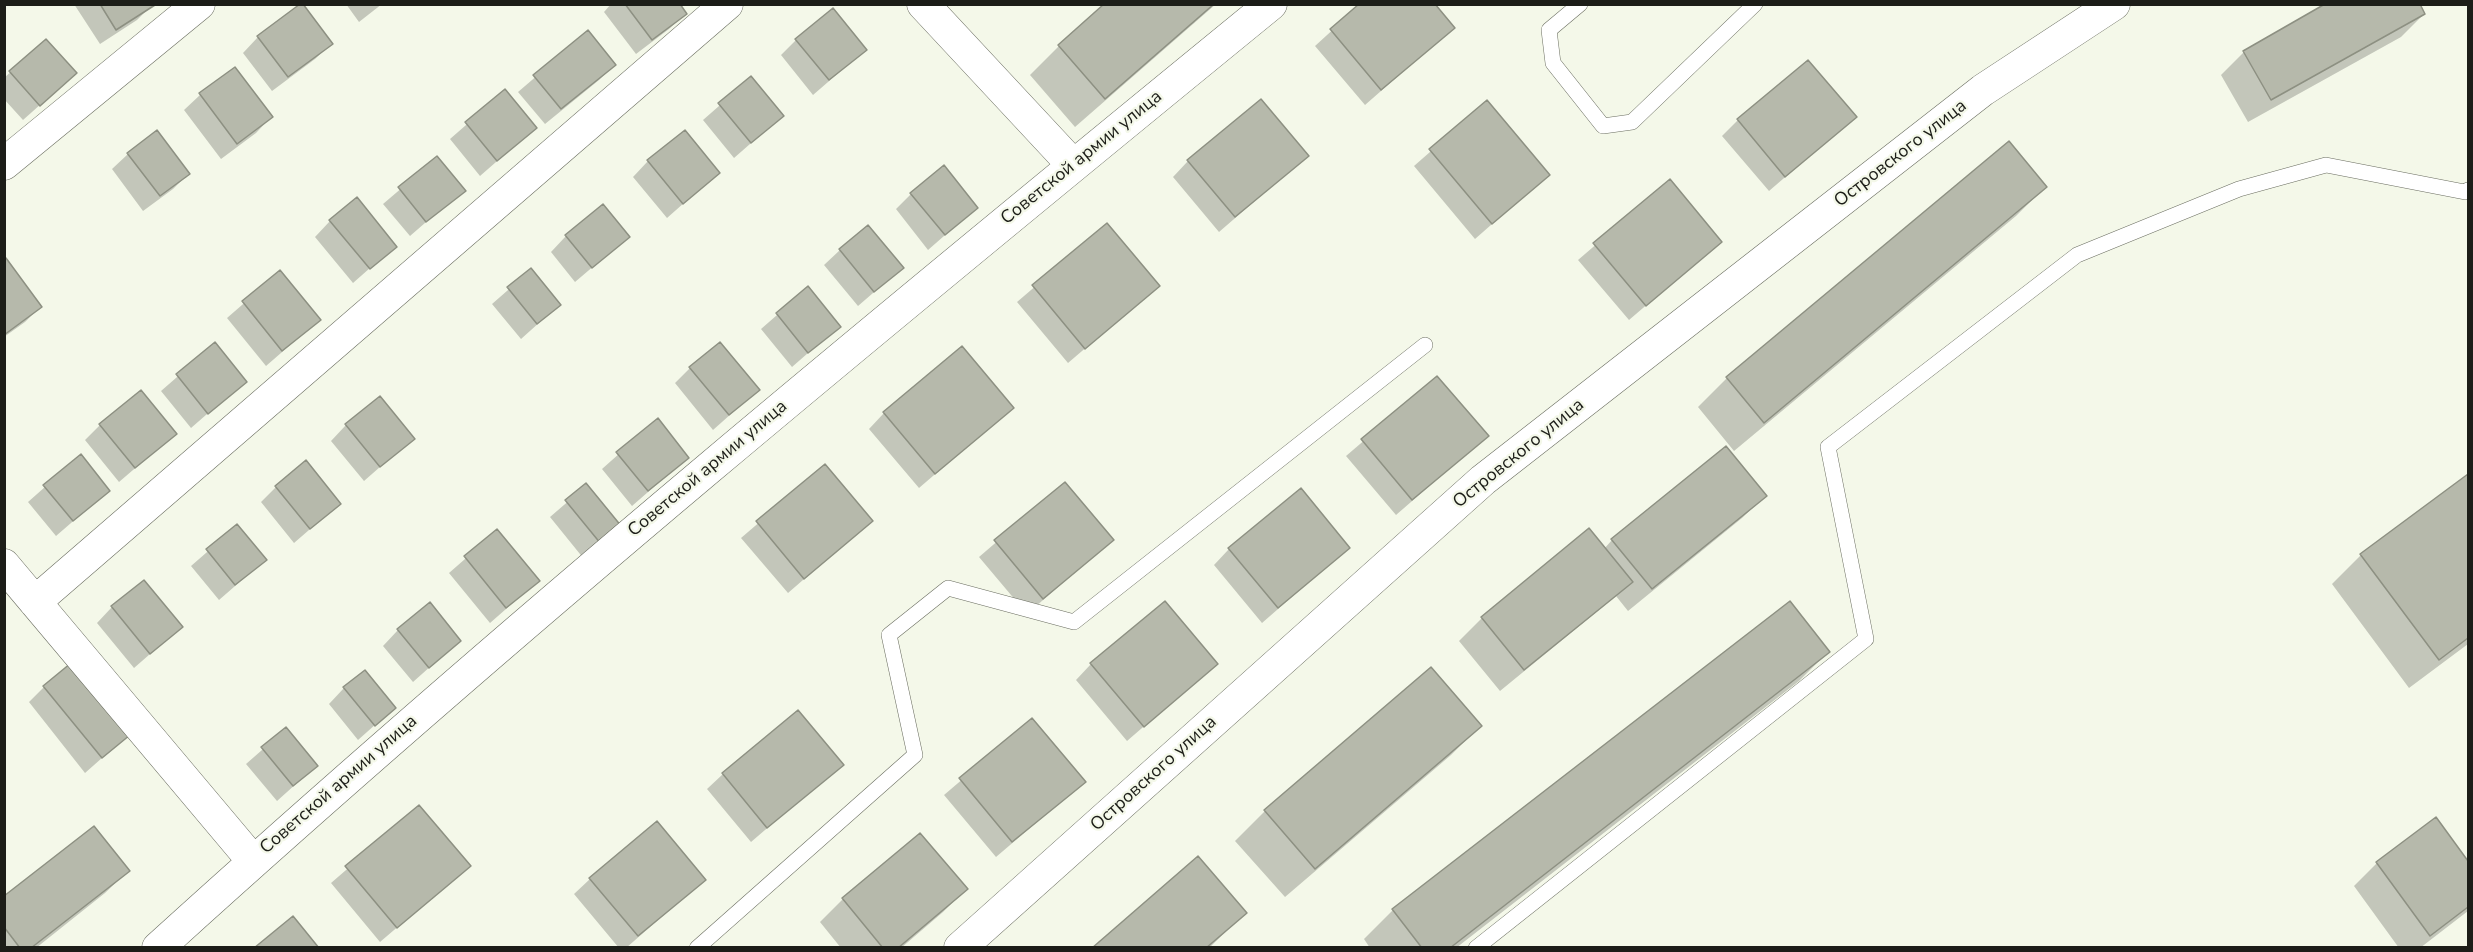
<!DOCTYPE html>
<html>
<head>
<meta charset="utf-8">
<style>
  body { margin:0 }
  #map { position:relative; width:2473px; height:952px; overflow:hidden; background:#f4f8e9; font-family:"Nunito Sans",sans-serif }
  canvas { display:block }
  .frame { position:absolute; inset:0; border:6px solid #1c1d18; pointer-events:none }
</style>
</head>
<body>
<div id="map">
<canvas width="2473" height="952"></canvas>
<div class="frame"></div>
</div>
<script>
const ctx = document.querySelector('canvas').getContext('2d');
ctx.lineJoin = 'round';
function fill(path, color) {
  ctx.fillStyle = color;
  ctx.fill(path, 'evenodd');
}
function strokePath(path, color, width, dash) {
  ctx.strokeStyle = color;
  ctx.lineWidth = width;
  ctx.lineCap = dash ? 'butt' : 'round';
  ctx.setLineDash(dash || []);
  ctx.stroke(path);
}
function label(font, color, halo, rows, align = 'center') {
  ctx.font = font + ' "Nunito Sans",sans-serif';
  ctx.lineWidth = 4.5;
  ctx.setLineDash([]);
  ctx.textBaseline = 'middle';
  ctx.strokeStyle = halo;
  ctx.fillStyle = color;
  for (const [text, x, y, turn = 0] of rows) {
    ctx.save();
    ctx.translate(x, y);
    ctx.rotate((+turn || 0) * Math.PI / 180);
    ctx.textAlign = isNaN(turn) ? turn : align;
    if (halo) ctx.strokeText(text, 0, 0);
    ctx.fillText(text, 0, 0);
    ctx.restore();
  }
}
fill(new Path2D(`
  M 74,4 L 153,4 L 137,20 L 100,44 Z
  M 346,4 L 382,4 L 359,22 Z
  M 611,4 L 678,4 L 685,14 L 669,29 L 636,54 L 604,12 Z
  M 1107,4 L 1216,4 L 1075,127 L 1030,75 L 1059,46 Z
  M 1361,4 L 1453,28 L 1365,105 L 1315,46 Z
  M 2424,14 L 2401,37 L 2248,122 L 2221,75 L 2244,52 Z
  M 588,32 L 614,65 L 599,80 L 545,124 L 518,92 Z
  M 258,37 L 331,44 L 315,59 L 272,91 L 243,53 Z
  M 796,40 L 865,50 L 813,95 L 781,55 Z
  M 45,41 L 59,88 L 23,120 L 4,99 L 4,78 Z
  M 235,69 L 271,117 L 256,133 L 221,159 L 184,110 L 200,95 Z
  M 751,78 L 782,116 L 734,158 L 703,120 Z
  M 505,91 L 535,128 L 480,176 L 450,139 Z
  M 1487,102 L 1548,175 L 1475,239 L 1414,166 Z
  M 1855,117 L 1769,191 L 1722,136 L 1738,120 Z
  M 128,154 L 188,174 L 173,189 L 143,211 L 112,169 Z
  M 1307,156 L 1219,232 L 1173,177 L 1188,161 Z
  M 437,158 L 463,190 L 410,236 L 383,204 Z
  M 648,161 L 718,173 L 667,218 L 633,177 Z
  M 1670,181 L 1720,242 L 1629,320 L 1578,260 Z
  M 2045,187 L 2016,216 L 1734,451 L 1698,407 L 1727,378 Z
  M 911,194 L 976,208 L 928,250 L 896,209 Z
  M 330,221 L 395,246 L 353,283 L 315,237 Z
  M 1107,225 L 1158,286 L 1068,363 L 1017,302 Z
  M 566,236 L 628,237 L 575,282 L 551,252 Z
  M 840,250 L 902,268 L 858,306 L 824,265 Z
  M 4,261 L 40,307 L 25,322 L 4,337 Z
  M 531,270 L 559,305 L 521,339 L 492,304 Z
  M 280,272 L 319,320 L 266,366 L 227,318 Z
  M 808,288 L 839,326 L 792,367 L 761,329 Z
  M 215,344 L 245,381 L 191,428 L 161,391 Z
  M 690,368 L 758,390 L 713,430 L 675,383 Z
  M 1437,378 L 1487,436 L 1396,515 L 1346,456 Z
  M 1012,408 L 919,488 L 869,429 L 884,413 Z
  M 657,420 L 687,458 L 632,506 L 602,469 Z
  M 100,425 L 175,434 L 119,482 L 85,440 Z
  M 346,425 L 413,438 L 364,481 L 331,441 Z
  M 80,456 L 108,491 L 56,536 L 28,502 Z
  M 825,466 L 871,521 L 788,593 L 741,538 Z
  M 2468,476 L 2468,644 L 2409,688 L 2332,584 L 2361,555 Z
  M 1064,484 L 1112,540 L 1027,614 L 979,557 Z
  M 586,486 L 620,527 L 584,559 L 550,517 Z
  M 276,487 L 339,504 L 294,543 L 261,502 Z
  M 1765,496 L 1742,518 L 1628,611 L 1616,596 L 1500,691 L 1459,641 L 1482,618 L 1604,549 L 1612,540 Z
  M 237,526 L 265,560 L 219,600 L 191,566 Z
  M 497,531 L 538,581 L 490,623 L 449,573 Z
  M 1348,548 L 1262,623 L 1214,565 L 1229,549 Z
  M 112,607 L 181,627 L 134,668 L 97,623 Z
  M 398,630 L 459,641 L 413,682 L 383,646 Z
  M 1828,652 L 1799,681 L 1456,948 L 1370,948 L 1364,939 L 1393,910 Z
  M 1091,664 L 1216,664 L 1127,741 L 1076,680 Z
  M 1431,669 L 1480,726 L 1451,755 L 1285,897 L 1235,841 L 1265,811 Z
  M 44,687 L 128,735 L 85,773 L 29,702 Z
  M 344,688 L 394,708 L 358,740 L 329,704 Z
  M 1032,720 L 1084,782 L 996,857 L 944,795 Z
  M 286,729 L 316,766 L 277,801 L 246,764 Z
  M 842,764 L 751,842 L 707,789 L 723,774 Z
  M 419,807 L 469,866 L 380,942 L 331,883 Z
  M 2436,819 L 2468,864 L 2468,911 L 2420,948 L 2399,948 L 2354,886 L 2377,863 Z
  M 920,835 L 966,889 L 943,912 L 901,948 L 841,948 L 820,922 L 843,899 Z
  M 128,871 L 105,893 L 36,948 L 4,948 L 4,898 Z
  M 590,879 L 704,880 L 626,948 L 619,948 L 574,894 Z
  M 1245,913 L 1209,948 L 1094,948 Z`), '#0003');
const building = new Path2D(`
  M 100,4 L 154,4 L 155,5 L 116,30 Z
  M 300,4 L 303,4 L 333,44 L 288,77 L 257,36 Z
  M 625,4 L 680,4 L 687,14 L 652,40 Z
  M 1104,4 L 1214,4 L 1105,99 L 1058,45 Z
  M 1359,4 L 1435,4 L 1455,28 L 1381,90 L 1330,29 Z
  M 2325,4 L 2420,4 L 2425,14 L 2271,100 L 2243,51 Z
  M 833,8 L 867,50 L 829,80 L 795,39 Z
  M 588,30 L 616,65 L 561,109 L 533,75 Z
  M 46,39 L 77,73 L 40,106 L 9,71 Z
  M 1808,60 L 1857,117 L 1785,177 L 1737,119 Z
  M 235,67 L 273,117 L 237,144 L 199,93 Z
  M 751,76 L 784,116 L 751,143 L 718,103 Z
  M 505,89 L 537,128 L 497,161 L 465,122 Z
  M 1261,99 L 1309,156 L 1235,217 L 1187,160 Z
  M 1487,100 L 1550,175 L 1492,224 L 1429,149 Z
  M 157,130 L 190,174 L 160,196 L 127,153 Z
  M 685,130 L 720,173 L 683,204 L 647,160 Z
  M 2009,141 L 2047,187 L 1764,423 L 1726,377 Z
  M 437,156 L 466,191 L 426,222 L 398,187 Z
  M 944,165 L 978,208 L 945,235 L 910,193 Z
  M 1670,179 L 1722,242 L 1646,306 L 1593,243 Z
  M 357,197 L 397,247 L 370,269 L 329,220 Z
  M 603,204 L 630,237 L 592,268 L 565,235 Z
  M 1107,223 L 1160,286 L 1085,349 L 1032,285 Z
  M 868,225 L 904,268 L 874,292 L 839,249 Z
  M 6,258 L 42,307 L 4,335 L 4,259 Z
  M 531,268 L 561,305 L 537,324 L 507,287 Z
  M 280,270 L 321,320 L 282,351 L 242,301 Z
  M 808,286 L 841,327 L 808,353 L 776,313 Z
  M 215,342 L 247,382 L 208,414 L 176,374 Z
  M 720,342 L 760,390 L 729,415 L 689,367 Z
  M 962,346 L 1014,408 L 935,474 L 883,412 Z
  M 1437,376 L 1489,436 L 1412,500 L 1361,439 Z
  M 141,390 L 177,434 L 135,468 L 99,424 Z
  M 380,396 L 415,439 L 380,467 L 345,424 Z
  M 658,418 L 689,458 L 648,491 L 616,452 Z
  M 1726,446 L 1767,496 L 1652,589 L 1611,539 Z
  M 81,454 L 110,491 L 73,521 L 43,485 Z
  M 306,460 L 341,504 L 310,529 L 275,486 Z
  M 825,464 L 873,521 L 804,579 L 756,521 Z
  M 2468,474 L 2468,638 L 2439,660 L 2360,554 Z
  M 1065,482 L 1114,540 L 1043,599 L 994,540 Z
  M 586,483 L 622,527 L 601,544 L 565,500 Z
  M 1301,488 L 1350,548 L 1278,608 L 1228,548 Z
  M 237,524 L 267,560 L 235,585 L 206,549 Z
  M 1589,528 L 1633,582 L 1524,670 L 1481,617 Z
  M 497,529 L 540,581 L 506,608 L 464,556 Z
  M 144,580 L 183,627 L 150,654 L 111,606 Z
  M 1165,601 L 1218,664 L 1144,727 L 1090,663 Z
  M 1790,601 L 1830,652 L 1450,948 L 1422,948 L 1392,909 Z
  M 430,602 L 461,641 L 429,668 L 397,629 Z
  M 71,663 L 130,735 L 102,758 L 43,686 Z
  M 1431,667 L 1482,726 L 1315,869 L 1264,810 Z
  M 365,670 L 396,708 L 375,726 L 343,687 Z
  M 798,710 L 844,765 L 767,828 L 722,773 Z
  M 1032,718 L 1086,782 L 1012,842 L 959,778 Z
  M 286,727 L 318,766 L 293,786 L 261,747 Z
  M 419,805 L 471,866 L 397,928 L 345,866 Z
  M 2436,817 L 2468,861 L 2468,907 L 2430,936 L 2376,862 Z
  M 657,821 L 706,880 L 638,936 L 589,878 Z
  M 94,826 L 130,871 L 31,948 L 20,948 L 4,927 L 4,896 Z
  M 920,833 L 968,889 L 898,948 L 883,948 L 842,898 Z
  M 1198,856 L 1247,913 L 1206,948 L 1092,948 Z
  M 293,916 L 319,948 L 254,948 Z`);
fill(building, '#b6b9ab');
strokePath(building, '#8d9082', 1.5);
const lane = new Path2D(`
  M 1580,4 L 1549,30 L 1553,63 L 1603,126 L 1632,122 L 1755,4
  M 697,948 L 915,755 L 889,635 L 948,588 L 1074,622 L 1425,345
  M 1476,948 L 1866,639 L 1828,447 L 2077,255 L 2239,189 L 2326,165 L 2465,192 L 2468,190`);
const street = new Path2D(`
  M 923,4 L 1073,165
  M 4,164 L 199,4
  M 4,565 L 253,861
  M 35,602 L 727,4
  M 158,948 C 518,621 894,312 1271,4
  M 960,948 L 1483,480 L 1983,90 L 2114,4`);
strokePath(lane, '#6a6d60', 16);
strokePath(street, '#6a6d60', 33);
strokePath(lane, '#fff', 15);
strokePath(street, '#fff', 32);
label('18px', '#1c1d18', '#f4f8e9', [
  ["Островского улица",1901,154,-38],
  ["Советской армии улица",1082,158,-39],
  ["Островского улица",1519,454,-39],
  ["Советской армии улица",708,469,-40],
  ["Островского улица",1154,774,-42],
  ["Советской армии улица",339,785,-41]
]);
</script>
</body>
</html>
